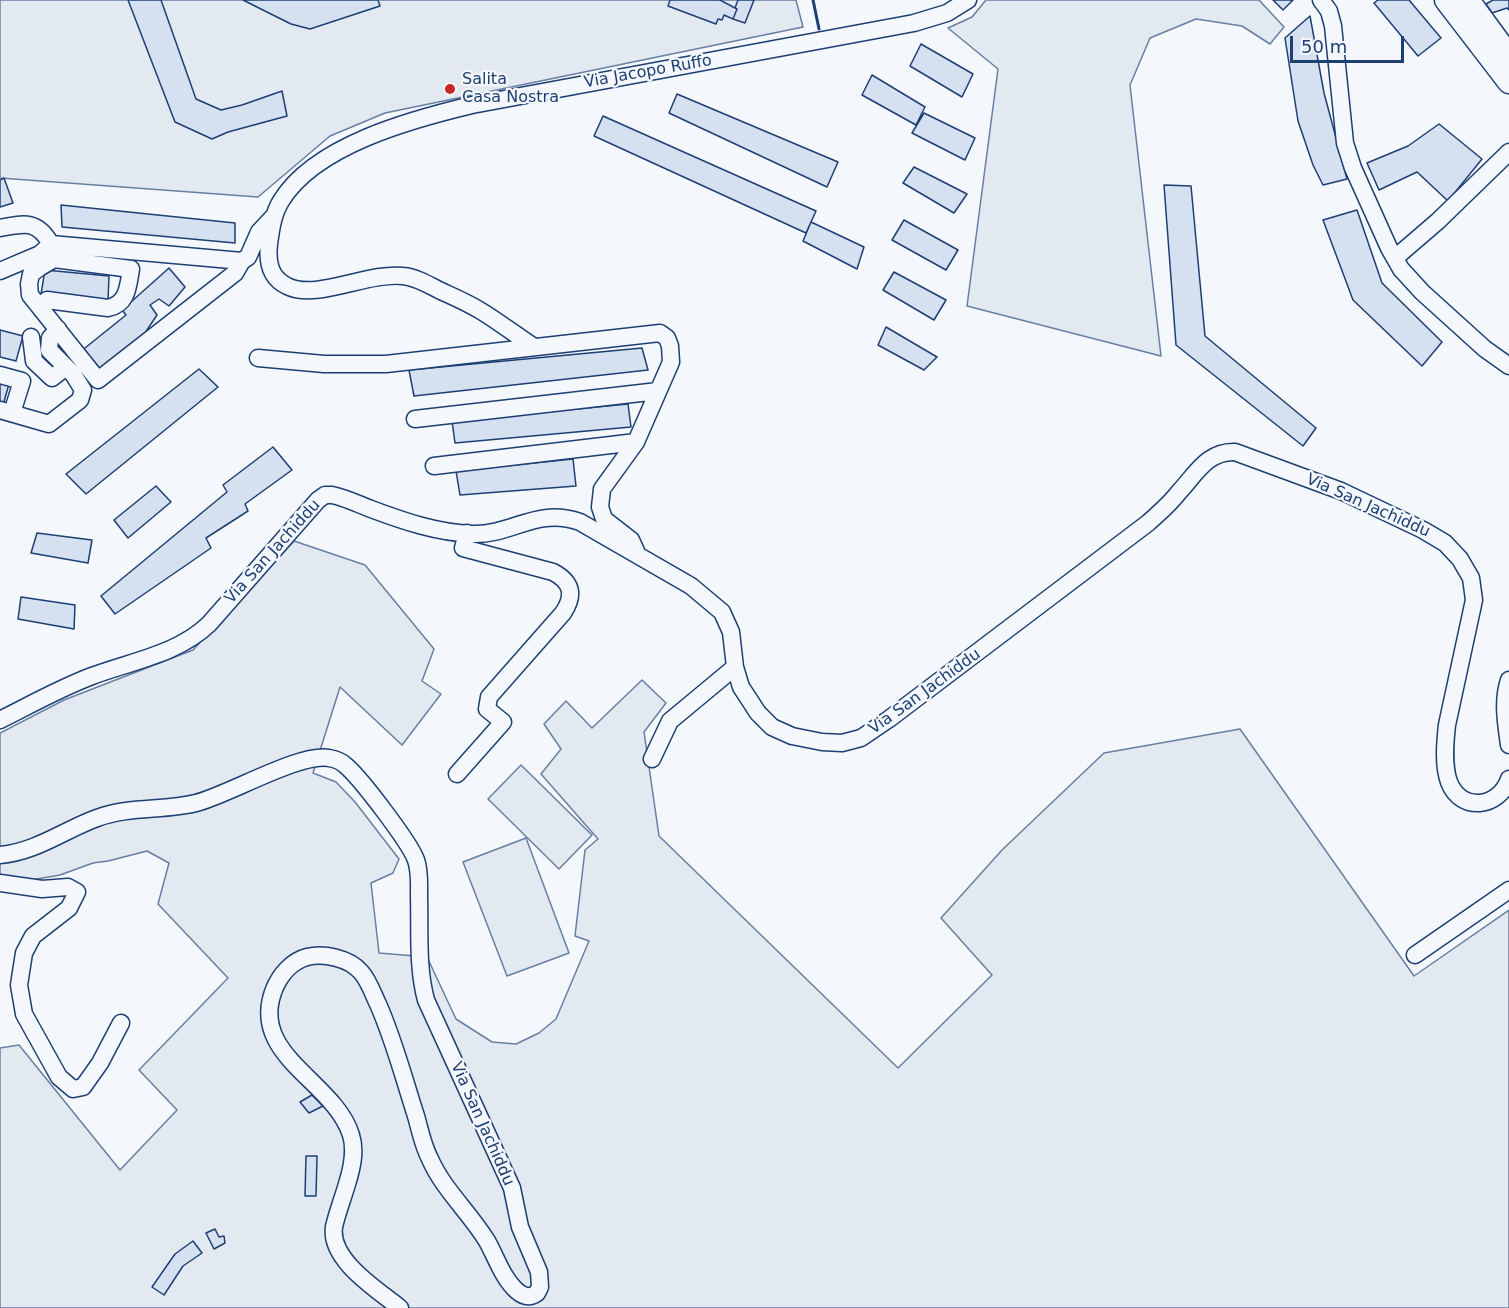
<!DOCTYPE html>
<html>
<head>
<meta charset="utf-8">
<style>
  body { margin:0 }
  #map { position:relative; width:1509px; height:1308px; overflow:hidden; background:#f4f7fb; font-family:"DejaVu Sans",sans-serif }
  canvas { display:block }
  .scale { position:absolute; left:1290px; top:36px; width:114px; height:27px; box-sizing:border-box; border:3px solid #1d3f73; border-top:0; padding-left:8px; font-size:18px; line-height:21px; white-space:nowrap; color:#1d3f73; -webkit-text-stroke:4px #f4f7fb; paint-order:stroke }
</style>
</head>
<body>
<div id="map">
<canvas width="1509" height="1308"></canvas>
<div class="scale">50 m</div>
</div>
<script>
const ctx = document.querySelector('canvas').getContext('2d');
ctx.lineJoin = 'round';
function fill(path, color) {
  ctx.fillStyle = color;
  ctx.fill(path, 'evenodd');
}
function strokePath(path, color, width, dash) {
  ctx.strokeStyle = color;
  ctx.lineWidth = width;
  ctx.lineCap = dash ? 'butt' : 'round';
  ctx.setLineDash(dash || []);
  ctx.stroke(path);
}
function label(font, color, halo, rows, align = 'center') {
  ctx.font = font + ' "DejaVu Sans",sans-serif';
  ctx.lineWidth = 4.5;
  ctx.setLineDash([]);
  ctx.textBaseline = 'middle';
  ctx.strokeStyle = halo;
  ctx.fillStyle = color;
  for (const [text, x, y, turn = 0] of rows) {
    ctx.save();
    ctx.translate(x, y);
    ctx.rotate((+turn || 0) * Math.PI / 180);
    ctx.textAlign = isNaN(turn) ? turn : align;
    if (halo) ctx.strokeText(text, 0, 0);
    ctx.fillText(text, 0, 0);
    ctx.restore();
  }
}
const green = new Path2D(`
  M 0,0 L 796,0 L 803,27 L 385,113 L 330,136 L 258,197 L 0,178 Z
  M 986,0 L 1259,0 L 1284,27 L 1270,44 L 1242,26 L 1196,19 L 1150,38 L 1130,85 L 1161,356 L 967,306 L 998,69 L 948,28 L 972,17 Z
  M 294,541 L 365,565 L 434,649 L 422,681 L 441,694 L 402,745 L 340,687 L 313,773 L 336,782 L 355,802 L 399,859 L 393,873 L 371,883 L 379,953 L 427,957 L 456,1019 L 492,1042 L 516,1044 L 539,1033 L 556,1019 L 589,941 L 575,936 L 585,850 L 598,839 L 541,774 L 561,749 L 544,724 L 566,701 L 592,728 L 642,680 L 666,703 L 644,732 L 659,836 L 898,1068 L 992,975 L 941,918 L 1002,850 L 1104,753 L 1240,729 L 1414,976 L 1509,910 L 1509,1308 L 0,1308 L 0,1048 L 19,1045 L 120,1170 L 177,1110 L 139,1070 L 228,978 L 158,904 L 169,863 L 147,851 L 108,861 L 93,863 L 60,875 L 31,880 L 0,876 L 0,733 L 64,700 L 193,650 Z
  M 521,765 L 592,835 L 559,869 L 488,799 Z
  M 526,838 L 569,953 L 507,976 L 463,862 Z`);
fill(green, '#e3e9f0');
strokePath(green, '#687fa3', 1.5);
const building = new Path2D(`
  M 128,0 L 161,0 L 196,99 L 221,110 L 242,105 L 282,91 L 287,116 L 228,132 L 212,139 L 175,122 Z
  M 243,0 L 378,0 L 380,6 L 310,29 L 291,24 Z
  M 670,0 L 720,0 L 737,9 L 733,19 L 724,15 L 722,20 L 718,19 L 716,24 L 668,6 Z
  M 738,0 L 754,0 L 745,23 L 733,19 L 737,9 L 735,8 Z
  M 1273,0 L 1293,0 L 1283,10 Z
  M 1378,0 L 1409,0 L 1441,38 L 1418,56 L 1374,3 Z
  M 1493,0 L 1509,0 L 1509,10 L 1507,8 L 1492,13 L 1486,4 Z
  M 1310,16 L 1324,93 L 1347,179 L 1323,185 L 1313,165 L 1298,121 L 1285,38 Z
  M 921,44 L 973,74 L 962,97 L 910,66 Z
  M 872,75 L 925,107 L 916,125 L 862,95 Z
  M 677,94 L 838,162 L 827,187 L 669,113 Z
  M 924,113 L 975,138 L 965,160 L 912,133 Z
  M 603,116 L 816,211 L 806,233 L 594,136 Z
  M 1439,124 L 1482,159 L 1448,201 L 1417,172 L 1379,190 L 1367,163 L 1408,146 Z
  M 914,167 L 967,194 L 954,213 L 903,183 Z
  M 4,178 L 13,203 L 0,207 L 0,180 Z
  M 1164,185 L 1191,186 L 1205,336 L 1316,428 L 1303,446 L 1176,345 Z
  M 61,205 L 235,223 L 235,243 L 62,227 Z
  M 1357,210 L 1382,283 L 1442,342 L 1422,366 L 1353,300 L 1323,220 Z
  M 904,220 L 958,250 L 946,270 L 892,240 Z
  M 811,222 L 864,247 L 857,269 L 803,241 Z
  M 169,268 L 185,287 L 169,306 L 159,299 L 150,305 L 157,315 L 145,333 L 101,372 L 80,352 L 126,315 L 122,310 Z
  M 45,270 L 109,276 L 108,301 L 41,294 Z
  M 894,272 L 946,300 L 934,320 L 883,290 Z
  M 886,327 L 937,357 L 924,370 L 878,345 Z
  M 0,330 L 23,336 L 16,361 L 0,357 Z
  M 642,348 L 648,370 L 414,396 L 409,370 Z
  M 199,369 L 218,387 L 86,494 L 66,474 Z
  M 0,381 L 9,384 L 3,405 L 0,405 Z
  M 628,404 L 631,427 L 455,443 L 452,421 Z
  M 273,447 L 292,470 L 245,504 L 248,511 L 206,538 L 211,548 L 115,614 L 101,596 L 227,492 L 223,485 Z
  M 573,459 L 576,486 L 460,495 L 456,471 Z
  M 156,486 L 171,502 L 128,538 L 114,520 Z
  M 37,533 L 92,540 L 88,563 L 31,553 Z
  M 21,597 L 75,605 L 74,629 L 18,619 Z
  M 312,1095 L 323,1106 L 309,1113 L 300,1102 Z
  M 306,1156 L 317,1156 L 316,1196 L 305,1196 Z
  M 215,1229 L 219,1237 L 224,1236 L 225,1243 L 214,1249 L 206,1233 Z
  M 193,1241 L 202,1253 L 183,1266 L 164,1295 L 152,1287 L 175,1254 Z`);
fill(building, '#d5e0f0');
strokePath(building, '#1d3f73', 1.5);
const minor = new Path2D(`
  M 1321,0 L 1329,11 L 1333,26 L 1345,143 L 1353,168 L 1389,248 L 1401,269 L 1422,292 L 1485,349 L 1509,366
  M 0,228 C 25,223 37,220 51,244 L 242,261 L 248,257 L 259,232 L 274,216
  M 1395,258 L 1438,221 L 1509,152
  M 0,271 L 40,254 L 51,244
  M 40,307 L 47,300 L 108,308 C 128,304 128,286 131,269 L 54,259 L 39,268 L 31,274 L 29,284 L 30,295 L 98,380 L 235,273 L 242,261
  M 31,337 L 34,361 L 52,378 L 66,367
  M 534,347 C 516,335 499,322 481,311 C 468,303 454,297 441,291 C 429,285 416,277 403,276 C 367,272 316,301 287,286 C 270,278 267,262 269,244 C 271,229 273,214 281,201 C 315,145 413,119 472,105 L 914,23 L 947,13 L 968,0
  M 258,358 L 324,364 L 386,364 L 660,333 L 667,338 L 670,346 L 671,362 L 636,442 L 602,489 L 600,507 L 604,519 L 631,540 L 636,551
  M 0,375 L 22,381 L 12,413
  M 0,410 L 49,424 L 80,400 L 83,390 L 73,374 L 49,350 L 50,338 L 58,329
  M 415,419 L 658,391
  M 434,466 L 636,442
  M 1509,680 C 1502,701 1506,723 1509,745
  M 0,720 C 30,705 60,688 92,676 C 132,661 178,654 209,624 L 318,500 L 325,495 L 332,495 C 346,498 358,504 371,509 C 403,521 438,533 473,534 C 513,535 536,507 580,522 L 691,586 L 722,612 L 731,632 L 735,667 L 741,687 L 758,713 L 772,727 L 792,736 L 822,742 L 842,743 L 861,738 L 889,719 L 1148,523 C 1159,513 1170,504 1179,492 C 1196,474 1207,451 1235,452 L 1341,491 L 1423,530 L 1445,543 L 1460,559 L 1471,578 L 1474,600 L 1447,725 C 1445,743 1443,765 1449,782 C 1461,813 1499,808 1509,779
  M 652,759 L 670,721 L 735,667
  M 457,774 L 503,722 L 487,709 L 489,697 L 563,613 C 575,595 572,582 553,572 L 463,548 L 467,533
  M 0,855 C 36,852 64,830 97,818 C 129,806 164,811 196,803 C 228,795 301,752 329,758 C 335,759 341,761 345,765 C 360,777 410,843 416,860 C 420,871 419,884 419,896 C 420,930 417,967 426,1000 L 512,1188 L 520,1227 L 539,1272 L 540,1287 L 537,1293 C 530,1298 524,1297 517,1291 C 503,1279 496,1257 487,1241 C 470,1213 443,1189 430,1159 C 423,1146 420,1130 416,1116 C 404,1079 394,1040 378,1004 C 373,994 369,981 361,972 C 349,958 324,953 307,957 C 292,961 281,974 275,987 C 246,1055 334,1080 351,1135 C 356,1151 352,1168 347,1184 C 343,1198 337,1213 334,1227 C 329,1260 378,1290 400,1308
  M 0,883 L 42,889 L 68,887 L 77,892 L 69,908 L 33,936 L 24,953 L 19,985 L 24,1014 L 59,1077 L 73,1089 L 83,1087 L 100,1063 L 121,1023
  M 1415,955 L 1509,890`);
const major = new Path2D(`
  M 1446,0 L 1509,82
  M 1468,0 L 1509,56`);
strokePath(minor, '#1d3f73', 19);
strokePath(major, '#1d3f73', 25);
strokePath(minor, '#f4f7fb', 16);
strokePath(major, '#f4f7fb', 22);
strokePath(new Path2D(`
  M 813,0 L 819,29`), '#1d3f73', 3);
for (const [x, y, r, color] of [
  [450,89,6,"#c62828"]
]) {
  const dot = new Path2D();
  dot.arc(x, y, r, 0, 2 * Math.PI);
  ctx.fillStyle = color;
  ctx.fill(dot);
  strokePath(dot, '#f4f7fb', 2);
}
label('16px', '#1d3f73', '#f4f7fb', [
  ["Via Jacopo Ruffo",648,72,-10],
  ["Via San Jachiddu",1368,506,24],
  ["Via San Jachiddu",273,552,-48],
  ["Via San Jachiddu",925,692,-36],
  ["Via San Jachiddu",482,1124,66]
]);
label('16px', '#1d3f73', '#f4f7fb', [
  ["Salita",462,80],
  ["Casa Nostra",462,98]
], 'left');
</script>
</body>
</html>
